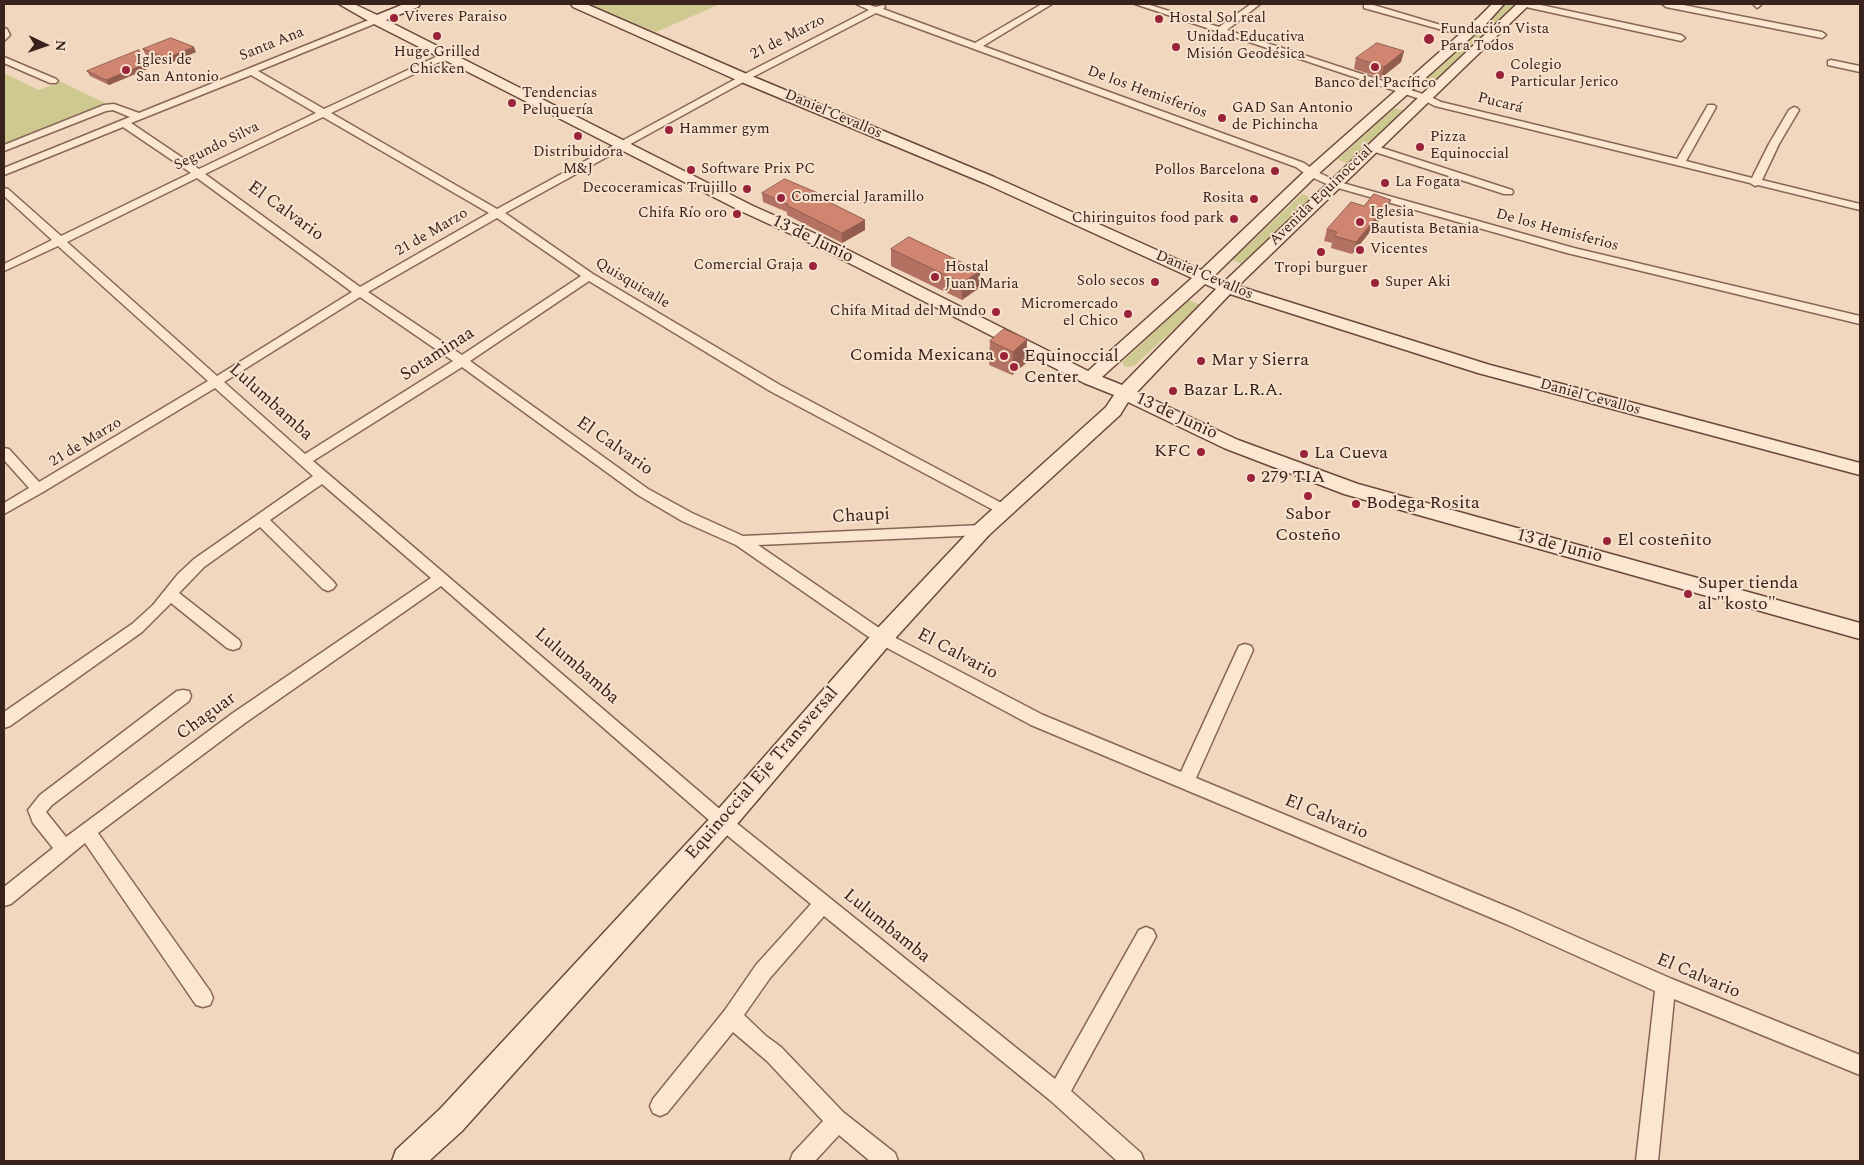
<!DOCTYPE html>
<html>
<head>
<meta charset="utf-8">
<style>
  body { margin:0 }
  #map { position:relative; width:1864px; height:1165px; overflow:hidden; background:#f0d7bd; font-family:Spectral,serif }
  canvas { display:block }
  .frame { position:absolute; inset:0; border:5px solid #37231b; pointer-events:none }
  .north { position:absolute; left:20px; top:20px; width:50px; height:50px; -webkit-text-stroke:4px #f7e2cd; paint-order:stroke; rotate:93deg; font-size:14px; font-weight:700; line-height:20px; text-align:center; color:#37231b }
  .north::after { content:''; display:block; margin:auto; width:18px; height:22px; background:#37231b; clip-path:polygon(50% 0,100% 100%,50% 72%,0 100%) }
</style>
</head>
<body>
<div id="map">
<canvas width="1864" height="1165"></canvas>
<div class="frame"></div>
<div class="north">N</div>
</div>
<script>
const ctx = document.querySelector('canvas').getContext('2d');
ctx.lineJoin = 'round';
function fill(path, color) {
  ctx.fillStyle = color;
  ctx.fill(path, 'evenodd');
}
function strokePath(path, color, width, dash) {
  ctx.strokeStyle = color;
  ctx.lineWidth = width;
  ctx.lineCap = dash ? 'butt' : 'round';
  ctx.setLineDash(dash || []);
  ctx.stroke(path);
}
function label(font, color, halo, rows, align = 'center') {
  ctx.font = font + ' Spectral,serif';
  ctx.lineWidth = 4;
  ctx.setLineDash([]);
  ctx.textBaseline = 'middle';
  ctx.strokeStyle = halo;
  ctx.fillStyle = color;
  for (const [text, x, y, turn = 0] of rows) {
    ctx.save();
    ctx.translate(x, y);
    ctx.rotate((+turn || 0) * Math.PI / 180);
    ctx.textAlign = isNaN(turn) ? turn : align;
    if (halo) ctx.strokeText(text, 0, 0);
    ctx.fillText(text, 0, 0);
    ctx.restore();
  }
}
fill(new Path2D(`
  M 590,4 L 720,4 L 656,32 Z
  M 1505,4 L 1516,4 L 1431,84 L 1422,81 Z
  M 4,73 L 39,90 L 61,82 L 105,103 L 4,144 Z
  M 1394,108 L 1404,111 L 1347,163 L 1337,160 Z
  M 1302,194 L 1311,197 L 1242,264 L 1232,260 Z
  M 1189,300 L 1200,305 L 1134,366 L 1126,367 L 1123,365 L 1123,361 Z`), '#cec991');
const street = new Path2D(`
  M 856,4 L 867,4 L 875,7 L 884,5 L 885,7 L 883,9 L 975,43 L 1042,4 L 1052,4 L 983,46 L 1304,163 L 1315,171 L 1339,182 L 1574,248 L 1860,316 L 1860,324 L 1567,253 L 1331,186 L 1307,175 L 1296,167 L 876,13 L 747,80 L 505,213 L 593,274 L 780,385 L 1009,507 L 1011,510 L 1009,513 L 999,513 L 770,391 L 589,281 L 470,361 L 648,489 L 692,513 L 743,536 L 982,525 L 987,526 L 989,530 L 987,534 L 982,535 L 758,545 L 888,634 L 1043,715 L 1181,772 L 1239,646 L 1245,644 L 1251,646 L 1253,650 L 1196,778 L 1520,912 L 1672,979 L 1860,1055 L 1860,1075 L 1674,999 L 1658,1161 L 1636,1161 L 1655,991 L 1506,924 L 1031,725 L 876,642 L 736,545 L 682,521 L 638,495 L 462,367 L 313,461 L 729,817 L 1055,1079 L 1139,930 L 1146,927 L 1153,930 L 1156,936 L 1153,942 L 1071,1091 L 1141,1153 L 1144,1161 L 1117,1161 L 1051,1101 L 824,916 L 770,978 L 744,1015 L 766,1036 L 781,1047 L 843,1112 L 895,1153 L 898,1161 L 870,1161 L 839,1135 L 815,1161 L 790,1161 L 793,1153 L 823,1121 L 767,1061 L 733,1032 L 667,1113 L 660,1116 L 653,1113 L 650,1106 L 653,1099 L 725,1010 L 756,965 L 811,904 L 717,827 L 441,586 L 245,723 L 98,833 L 210,991 L 213,998 L 210,1005 L 203,1007 L 196,1005 L 85,843 L 11,904 L 4,906 L 4,887 L 53,848 L 33,823 L 28,810 L 40,795 L 177,691 L 183,690 L 189,691 L 191,696 L 189,701 L 52,805 L 46,812 L 66,837 L 233,713 L 431,578 L 322,484 L 270,520 L 333,581 L 336,585 L 333,589 L 328,591 L 323,589 L 260,527 L 204,567 L 179,593 L 239,640 L 241,644 L 239,648 L 233,650 L 227,648 L 171,603 L 142,632 L 10,726 L 4,728 L 4,712 L 132,624 L 153,605 L 178,574 L 194,559 L 313,476 L 215,388 L 43,492 L 4,514 L 4,503 L 29,488 L 4,460 L 4,448 L 9,449 L 39,482 L 208,381 L 58,246 L 4,271 L 4,264 L 52,240 L 4,196 L 4,188 L 8,189 L 61,236 L 191,173 L 123,127 L 4,175 L 4,168 L 130,117 L 113,110 L 106,111 L 4,151 L 4,145 L 104,105 L 114,104 L 139,113 L 376,17 L 379,18 L 379,22 L 258,71 L 324,109 L 442,54 L 448,54 L 448,58 L 331,113 L 497,209 L 741,76 L 869,10 ZM 251,75 L 316,113 L 199,169 L 131,123 ZM 323,117 L 489,213 L 360,287 L 205,174 ZM 197,178 L 352,292 L 217,376 L 67,242 ZM 497,218 L 581,276 L 462,355 L 368,292 ZM 360,297 L 453,361 L 305,454 L 224,382 Z
  M 1135,4 L 1147,4 L 1219,27 L 1251,4 L 1260,4 L 1227,30 L 1429,96 L 1441,102 L 1677,159 L 1708,105 L 1714,105 L 1716,107 L 1686,161 L 1752,178 L 1769,144 L 1789,110 L 1794,107 L 1797,108 L 1799,110 L 1779,144 L 1762,180 L 1860,204 L 1860,210 L 1758,185 L 1755,186 L 1750,183 L 1435,106 L 1423,100 Z
  M 1364,4 L 1370,4 L 1471,34 L 1464,36 L 1364,8 Z
  M 1522,4 L 1536,4 L 1681,35 L 1685,38 L 1681,41 L 1526,7 Z
  M 1662,4 L 1678,4 L 1822,32 L 1826,35 L 1822,38 L 1666,7 Z
  M 1753,4 L 1761,4 L 1761,5 L 1757,8 Z
  M 4,28 L 7,29 L 10,35 L 4,41 Z
  M 4,57 L 56,79 L 58,81 L 56,83 L 50,83 L 4,63 Z
  M 1831,60 L 1860,66 L 1860,72 L 1828,65 L 1828,61 Z
  M 1373,145 L 1512,190 L 1513,192 L 1512,194 L 1504,194 L 1369,150 L 1368,148 Z`);
const secondary = new Path2D(`
  M 339,4 L 354,4 L 377,15 L 404,4 L 420,4 L 418,7 L 386,20 L 753,206 L 816,234 L 1088,371 L 1192,278 L 984,183 L 739,81 L 573,7 L 571,4 L 586,4 L 749,75 L 994,177 L 1201,270 L 1306,170 L 1478,18 L 1492,4 L 1504,4 L 1486,24 L 1316,176 L 1214,276 L 1225,281 L 1517,4 L 1530,4 L 1238,286 L 1490,365 L 1860,463 L 1860,475 L 1478,373 L 1230,294 L 1137,392 L 1238,440 L 1358,484 L 1860,623 L 1860,639 L 1344,494 L 1224,448 L 1128,402 L 1120,415 L 989,535 L 890,644 L 732,830 L 462,1131 L 429,1161 L 392,1161 L 396,1150 L 440,1109 L 714,814 L 874,632 L 975,525 L 1106,407 L 1114,395 L 1084,383 L 804,240 L 743,212 L 372,23 ZM 1205,284 L 1216,289 L 1122,385 L 1102,377 Z`);
strokePath(street, '#886656', 3);
strokePath(secondary, '#6a4839', 3);
fill(street, '#fae6d1');
fill(secondary, '#fae6d1');
fill(new Path2D(`
  M 143,49 L 196,52 L 168,64 L 145,54 Z
  M 1404,51 L 1401,62 L 1381,78 L 1354,69 L 1356,58 Z
  M 147,69 L 109,85 L 90,76 L 87,71 Z
  M 762,193 L 827,197 L 828,202 L 865,220 L 865,230 L 842,243 L 787,215 L 787,212 L 763,202 Z
  M 1364,206 L 1387,211 L 1352,254 L 1331,248 L 1332,243 L 1324,241 L 1327,229 Z
  M 891,249 L 980,271 L 979,288 L 962,300 L 891,266 Z
  M 1027,339 L 1026,363 L 1012,375 L 989,365 L 990,341 Z`), '#b37261');
fill(new Path2D(`
  M 194,47 L 196,52 L 168,64 L 166,58 Z
  M 139,50 L 147,69 L 109,85 L 106,80 Z
  M 1404,51 L 1401,62 L 1381,78 L 1384,67 Z
  M 827,197 L 828,206 L 823,199 Z
  M 1391,200 L 1387,211 L 1352,254 L 1356,242 Z
  M 865,220 L 865,230 L 842,243 L 842,233 Z
  M 980,271 L 979,288 L 962,300 L 962,283 Z
  M 1027,339 L 1026,363 L 1012,375 L 1013,352 Z`), '#925d4f');
const building = new Path2D(`
  M 171,38 L 194,47 L 166,58 L 143,49 Z
  M 1377,43 L 1404,51 L 1384,67 L 1356,58 Z
  M 139,50 L 145,64 L 106,80 L 87,71 Z
  M 785,179 L 827,197 L 823,199 L 865,220 L 842,233 L 786,205 L 788,204 L 762,193 Z
  M 1374,194 L 1391,200 L 1356,242 L 1334,236 L 1337,232 L 1327,229 L 1351,202 L 1364,206 Z
  M 909,237 L 980,271 L 962,283 L 891,249 Z
  M 1004,329 L 1027,339 L 1013,352 L 990,341 Z`);
fill(building, '#d08571');
strokePath(building, '#925d4f', 1);
for (const [x, y, r, color] of [
  [394,18,5,"#9a233c"],
  [1159,19,5,"#9a233c"],
  [437,36,5,"#9a233c"],
  [1429,39,6,"#9a233c"],
  [1176,47,5,"#9a233c"],
  [1375,67,5,"#9a233c"],
  [126,70,5,"#9a233c"],
  [1500,75,5,"#9a233c"],
  [512,103,5,"#9a233c"],
  [1222,118,5,"#9a233c"],
  [669,130,5,"#9a233c"],
  [578,136,5,"#9a233c"],
  [1420,147,5,"#9a233c"],
  [691,170,5,"#9a233c"],
  [1275,171,5,"#9a233c"],
  [1385,183,5,"#9a233c"],
  [747,189,5,"#9a233c"],
  [781,198,5,"#9a233c"],
  [1254,199,5,"#9a233c"],
  [737,214,5,"#9a233c"],
  [1234,219,5,"#9a233c"],
  [1360,222,5,"#9a233c"],
  [1360,250,5,"#9a233c"],
  [1321,252,5,"#9a233c"],
  [813,266,5,"#9a233c"],
  [935,277,5,"#9a233c"],
  [1155,282,5,"#9a233c"],
  [1375,283,5,"#9a233c"],
  [996,312,5,"#9a233c"],
  [1128,314,5,"#9a233c"],
  [1004,356,5,"#9a233c"],
  [1201,361,5,"#9a233c"],
  [1014,367,5,"#9a233c"],
  [1173,391,5,"#9a233c"],
  [1201,452,5,"#9a233c"],
  [1304,454,5,"#9a233c"],
  [1251,478,5,"#9a233c"],
  [1308,496,5,"#9a233c"],
  [1356,504,5,"#9a233c"],
  [1607,541,5,"#9a233c"],
  [1688,594,5,"#9a233c"]
]) {
  const dot = new Path2D();
  dot.arc(x, y, r, 0, 2 * Math.PI);
  ctx.fillStyle = color;
  ctx.fill(dot);
  strokePath(dot, '#f7e2cd', 2);
}
label('15px', '#37231b', '#f7e2cd', [
  ["Viveres Paraiso",404,18],
  ["Hostal Sol real",1169,19],
  ["Fundación Vista",1440,30],
  ["Para Todos",1440,47],
  ["Unidad Educativa",1186,38],
  ["Misión Geodésica",1186,55],
  ["Huge Grilled",437,53,"center"],
  ["Chicken",437,70,"center"],
  ["Iglesi de",136,61],
  ["San Antonio",136,78],
  ["Colegio",1510,66],
  ["Particular Jerico",1510,83],
  ["Banco del Pacífico",1375,84,"center"],
  ["Tendencias",522,94],
  ["Peluquería",522,111],
  ["GAD San Antonio",1232,109],
  ["de Pichincha",1232,126],
  ["Hammer gym",679,130],
  ["Pizza",1430,138],
  ["Equinoccial",1430,155],
  ["Distribuidora",578,153,"center"],
  ["M&J",578,170,"center"],
  ["Software Prix PC",701,170],
  ["Pollos Barcelona",1265,171,"right"],
  ["La Fogata",1395,183],
  ["Decoceramicas Trujillo",737,189,"right"],
  ["Comercial Jaramillo",791,198],
  ["Rosita",1244,199,"right"],
  ["Iglesia",1370,213],
  ["Bautista Betania",1370,230],
  ["Chifa Río oro",727,214,"right"],
  ["Chiringuitos food park",1224,219,"right"],
  ["Vicentes",1370,250],
  ["Comercial Graja",803,266,"right"],
  ["Hostal",945,268],
  ["Juan Maria",945,285],
  ["Tropi burguer",1321,269,"center"],
  ["Solo secos",1145,282,"right"],
  ["Super Aki",1385,283],
  ["Micromercado",1118,305,"right"],
  ["el Chico",1118,322,"right"],
  ["Chifa Mitad del Mundo",986,312,"right"]
], 'left');
label('15px', '#37231b', '#f7e2cd', [
  ["21 de Marzo",788,38,-27],
  ["Santa Ana",272,45,-22],
  ["De los Hemisferios",1147,93,20],
  ["Pucará",1500,104,14],
  ["Daniel Cevallos",833,115,23],
  ["Segundo Silva",217,147,-26],
  ["Avenida Equinoccial",1322,196,-44],
  ["De los Hemisferios",1557,231,15],
  ["21 de Marzo",432,233,-30],
  ["Daniel Cevallos",1204,276,23],
  ["Quisquicalle",632,284,31],
  ["Daniel Cevallos",1590,398,15],
  ["21 de Marzo",86,443,-31]
]);
label('18px', '#37231b', '#f7e2cd', [
  ["El Calvario",285,212,36],
  ["13 de Junio",812,240,26],
  ["Sotaminaa",438,355,-33],
  ["Lulumbamba",270,403,42],
  ["13 de Junio",1176,417,25],
  ["El Calvario",614,447,35],
  ["Chaupi",861,517,-3],
  ["13 de Junio",1559,547,15],
  ["El Calvario",957,655,28],
  ["Lulumbamba",576,667,41],
  ["Chaguar",207,717,-36],
  ["Equinoccial Eje Transversal",763,774,-49],
  ["El Calvario",1326,818,23],
  ["Lulumbamba",886,927,39],
  ["El Calvario",1698,977,23]
]);
label('18px', '#37231b', '#f7e2cd', [
  ["Comida Mexicana",994,356,"right"],
  ["Equinoccial",1024,357],
  ["Center",1024,378],
  ["Mar y Sierra",1211,361],
  ["Bazar L.R.A.",1183,391],
  ["KFC",1191,452,"right"],
  ["La Cueva",1314,454],
  ["279 TIA",1261,478],
  ["Bodega Rosita",1366,504],
  ["Sabor",1308,515,"center"],
  ["Costeño",1308,536,"center"],
  ["El costeñito",1617,541],
  ["Super tienda",1698,584],
  ["al \"kosto\"",1698,605]
], 'left');
</script>
</body>
</html>
